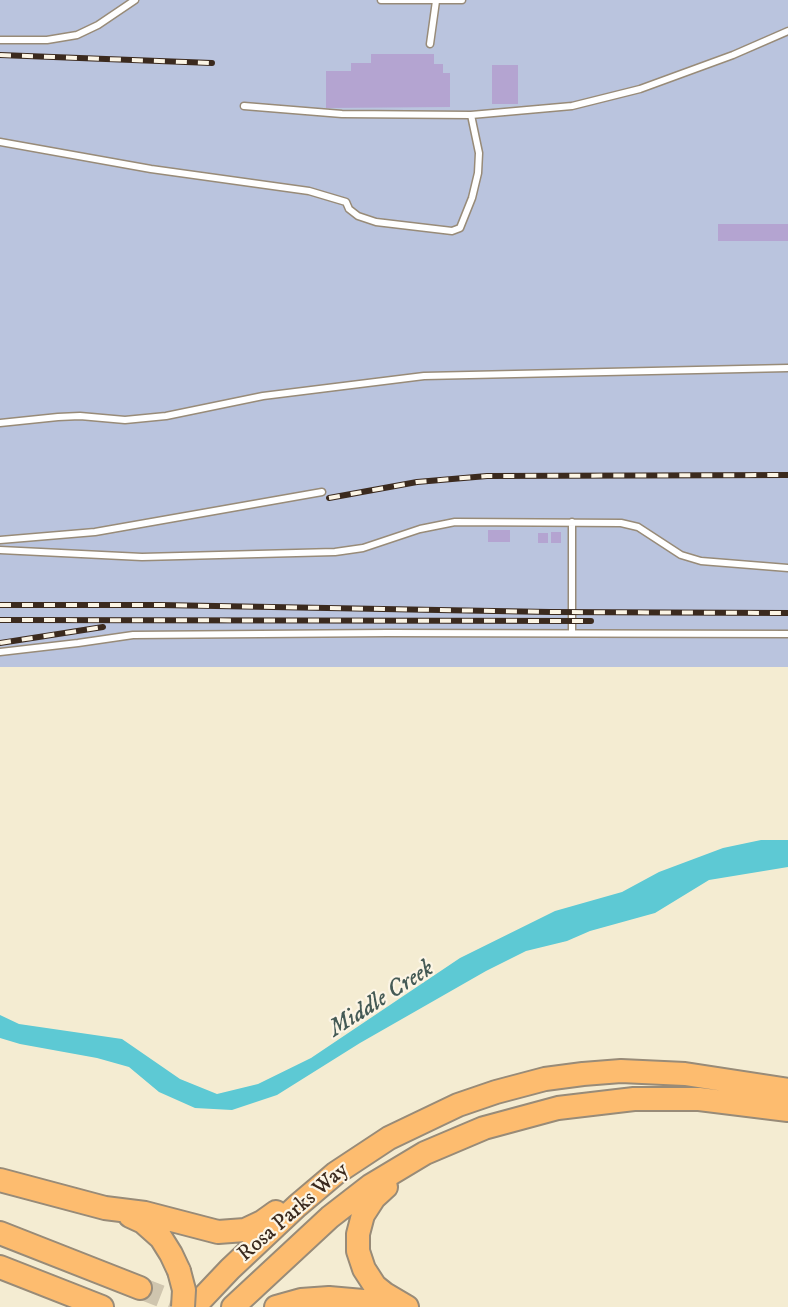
<!DOCTYPE html>
<style>
body{margin:0}
canvas{display:block;background:#f4ecd2}
</style>
<canvas width="788" height="1307"></canvas>
<script>
const ctx = document.querySelector('canvas').getContext('2d');
ctx.lineJoin = 'round';
function fill(path, color) {
  ctx.fillStyle = color;
  ctx.fill(path, 'evenodd');
}
function shape(rows) {
  const path = new Path2D();
  for (const r of rows) {
    path.moveTo(r[0], r[1]);
    for (let i = 2; i < r.length; i += 2) path.lineTo(r[i], r[i + 1]);
  }
  return path;
}
function strokePath(path, color, width, dash) {
  ctx.strokeStyle = color;
  ctx.lineWidth = width;
  ctx.lineCap = dash ? 'butt' : 'round';
  ctx.setLineDash(dash || []);
  ctx.stroke(path);
}
function write(font, color, halo, rows, align = 'center') {
  ctx.font = font + ' "IM FELL DW Pica",serif';
  ctx.lineWidth = 4.5;
  ctx.setLineDash([]);
  ctx.textBaseline = 'middle';
  ctx.strokeStyle = halo;
  ctx.fillStyle = color;
  for (const [text, x, y, turn = 0] of rows) {
    ctx.save();
    ctx.translate(x, y);
    ctx.rotate((+turn || 0) * Math.PI / 180);
    ctx.textAlign = isNaN(turn) ? turn : align;
    if (halo) ctx.strokeText(text, 0, 0);
    ctx.fillText(text, 0, 0);
    ctx.restore();
  }
}
fill(shape([
 [0,0,788,0,788,667,0,667]
]), '#bac4de');
fill(shape([
 [761,840,788,840,788,867,709,880,655,913,590,931,567,941,526,951,486,971,360,1043,277,1095,232,1110,195,1108,159,1092,129,1067,97,1058,20,1044,0,1038,0,1015,19,1024,122,1039,180,1079,217,1094,258,1084,311,1058,460,958,555,911,622,892,659,872,723,848]
]), '#5dc9d4');
fill(shape([
 [371,54,434,54,434,64,443,64,443,73,450,73,450,107,326,108,326,71,351,71,351,63,371,63],
 [492,65,518,65,518,104,492,104],
 [718,224,788,224,788,241,718,241],
 [488,530,510,530,510,542,488,542],
 [551,532,561,532,561,543,551,543],
 [538,533,548,533,548,543,538,543]
]), '#b4a4d1');
strokePath(shape([
 [140,1288,189,1307]
]), '#cfc5ae', 22, [22, 11]);
const lane = shape([
 [381,0,462,0],
 [0,40,47,40,77,35,98,25,135,0],
 [430,44,436,1],
 [244,106,342,114,471,115,572,106,640,89,733,55,788,31],
 [0,142,151,169,309,191,346,202,349,209,358,216,376,222,452,231,460,228,472,198,478,173,479,153,471,115],
 [0,423,58,417,80,416,125,420,166,416,263,396,424,376,788,368],
 [572,522,572,633],
 [0,540,95,532,322,492],
 [0,550,142,557,335,552,363,548,420,529,455,522,621,523,638,527,681,555,701,561,788,568],
 [0,652,78,643,133,635,388,633,788,634]
]);
const highway = shape([
 [0,1180,105,1208,145,1213,218,1232,245,1230,262,1222,276,1212],
 [386,1187,374,1198,363,1215,358,1234,358,1251,364,1269,375,1286,385,1294,407,1307],
 [130,1216,143,1222,161,1238,171,1254,179,1271],
 [0,1233,140,1288],
 [0,1267,102,1307],
 [194,1307,230,1269,297,1206,336,1173,389,1138,458,1105,496,1092,545,1079,583,1074,621,1071,685,1074,788,1090],
 [233,1307,330,1217,370,1186,425,1153,484,1128,558,1108,634,1099,699,1099,788,1110],
 [276,1307,301,1300,329,1298,363,1301,383,1307]
]);
strokePath(lane, '#988b78', 9);
strokePath(highway, '#988b78', 26);
strokePath(lane, '#fff', 6);
strokePath(highway, '#fdbc6f', 22);
const rail = shape([
 [0,55,212,63],
 [329,498,417,482,487,476,788,475],
 [0,605,160,605,550,612,788,613],
 [0,620,591,621],
 [0,643,103,627]
]);
strokePath(rail, '#3b2a1e', 6);
strokePath(rail, '#fcf5e5', 4, [11]);
const highwayBridge = shape([
 [179,1271,184,1290,183,1307]
]);
strokePath(highwayBridge, '#988b78', 26, []);
strokePath(highwayBridge, '#fdbc6f', 22);
write('22px', '#3b2a1e', '#fcf5e5', [
 ["Rosa Parks Way",294,1213,-41]
]);
write('italic 24px', '#455a55', '#fcf5e5', [
 ["Middle Creek",382,1000,-33]
]);
</script>
